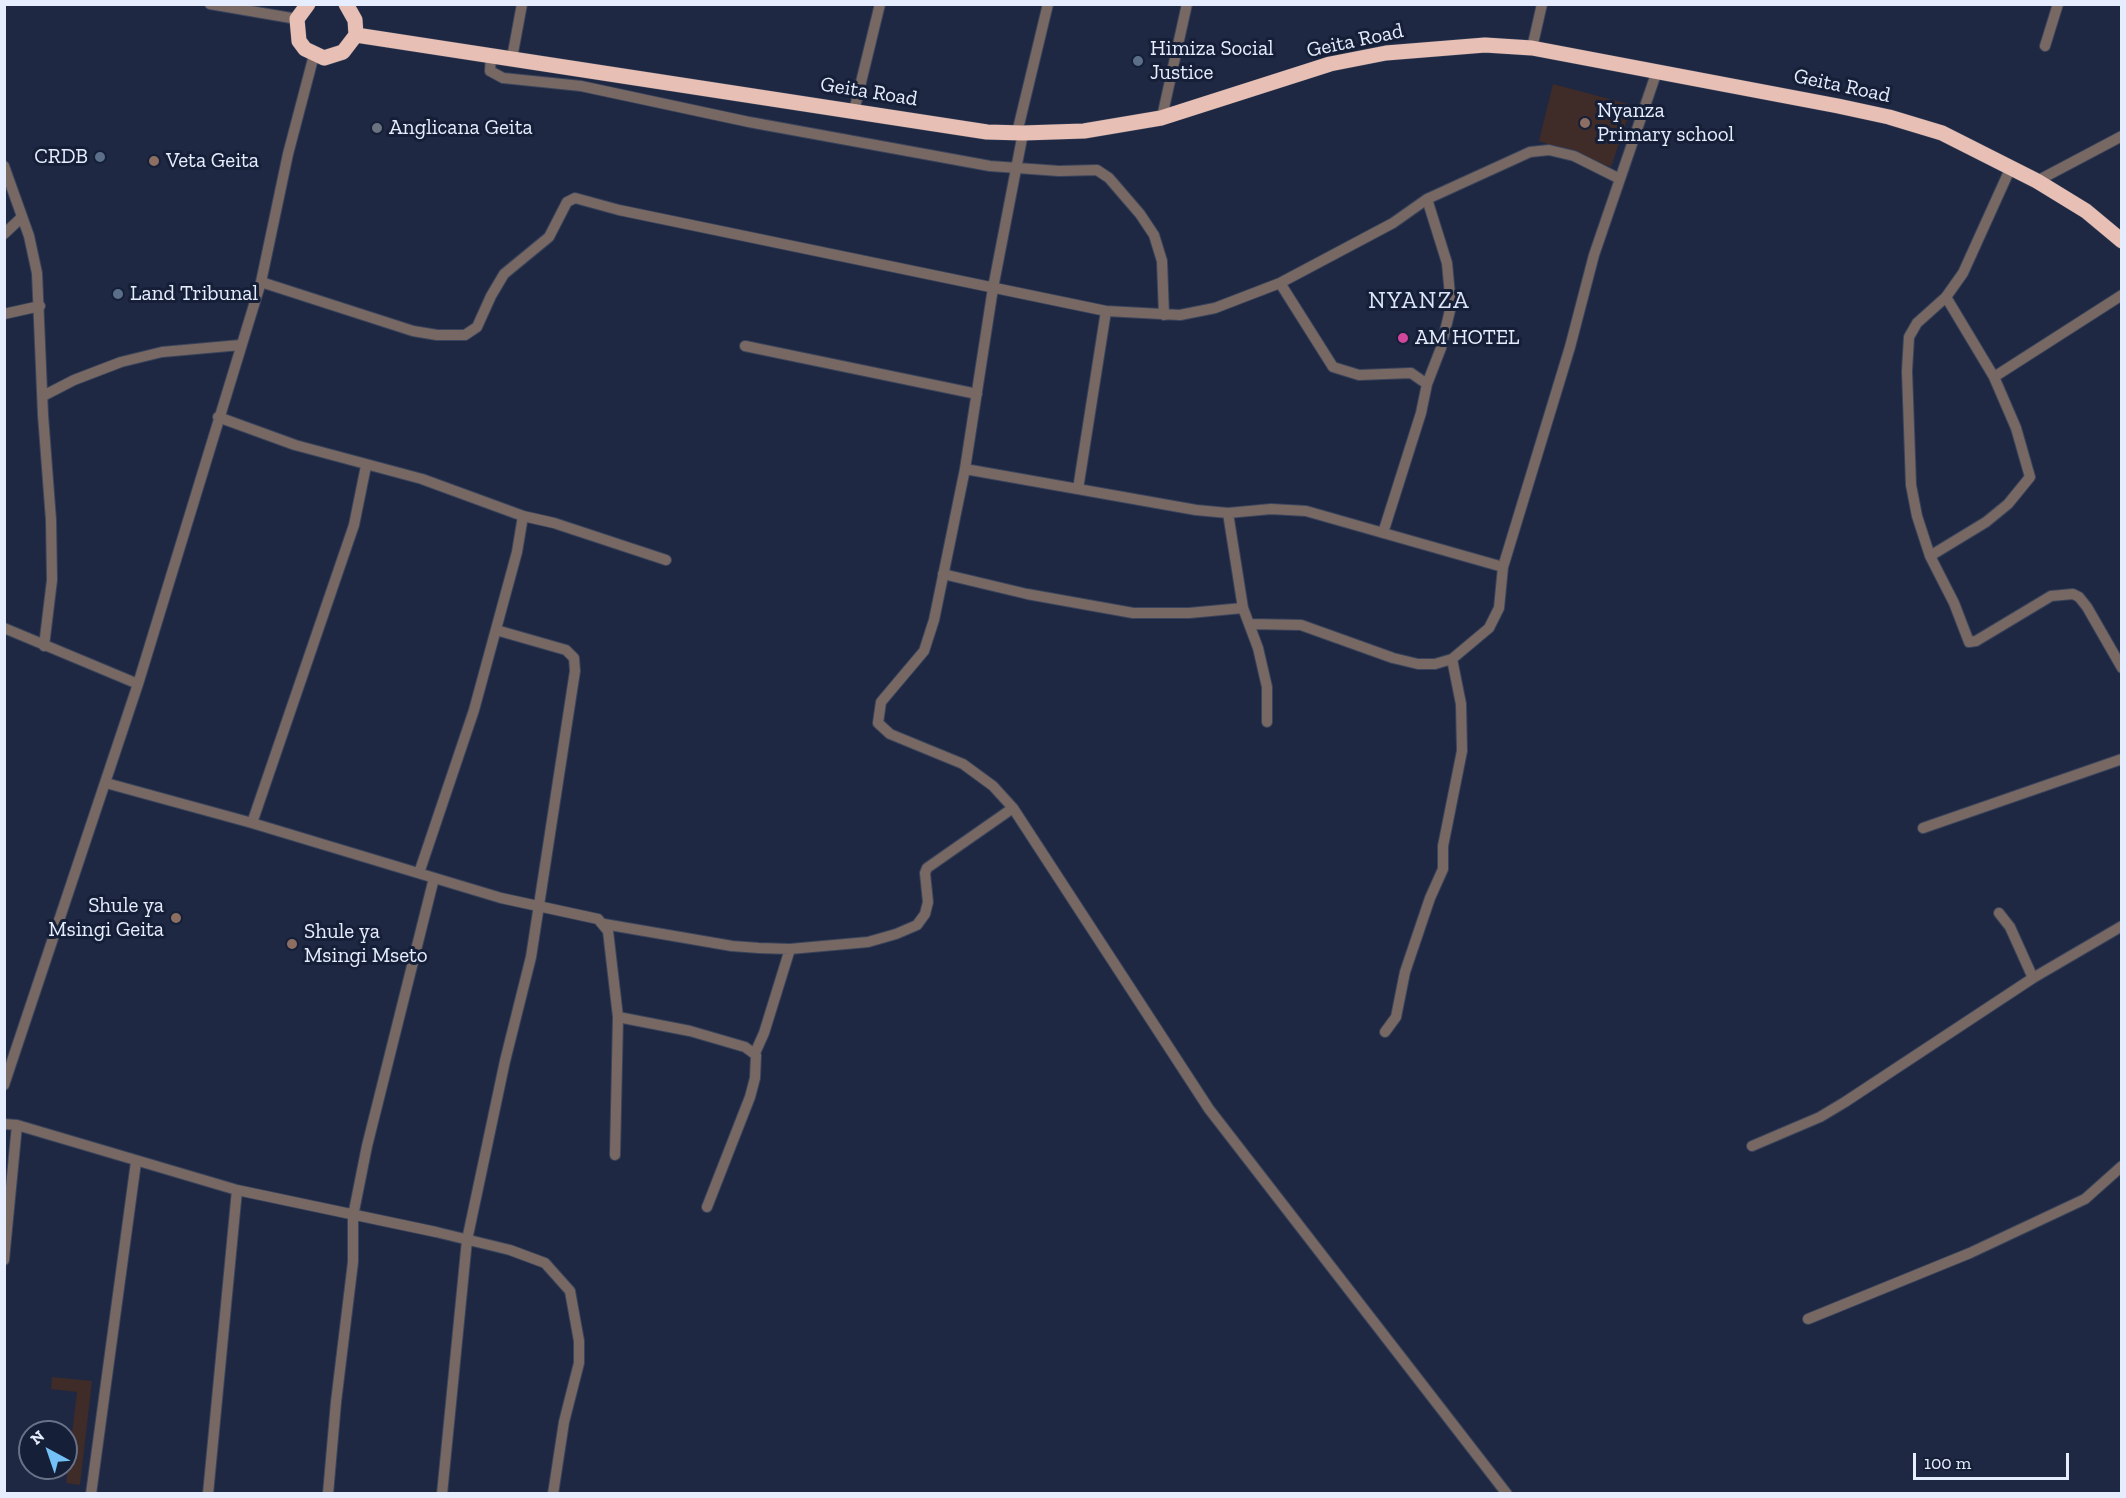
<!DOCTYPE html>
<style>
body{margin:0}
#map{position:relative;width:2126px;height:1498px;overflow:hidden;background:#1e2842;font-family:"Zilla Slab",serif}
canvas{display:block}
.frame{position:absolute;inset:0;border:6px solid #e5edfe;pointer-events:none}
.north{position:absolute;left:18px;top:1420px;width:60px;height:60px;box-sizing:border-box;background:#151f37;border:2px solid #687187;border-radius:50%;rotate:320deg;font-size:16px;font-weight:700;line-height:24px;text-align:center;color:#e5edfe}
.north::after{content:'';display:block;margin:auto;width:21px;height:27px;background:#73c1f6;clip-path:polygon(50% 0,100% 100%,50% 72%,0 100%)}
.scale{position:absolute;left:1913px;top:1453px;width:156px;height:27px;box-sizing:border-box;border:3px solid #e5edfe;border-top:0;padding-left:8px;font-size:18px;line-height:21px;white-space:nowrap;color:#e5edfe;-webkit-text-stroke:4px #151f37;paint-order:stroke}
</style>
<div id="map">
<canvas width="2126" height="1498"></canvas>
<div class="frame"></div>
<div class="north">N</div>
<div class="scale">100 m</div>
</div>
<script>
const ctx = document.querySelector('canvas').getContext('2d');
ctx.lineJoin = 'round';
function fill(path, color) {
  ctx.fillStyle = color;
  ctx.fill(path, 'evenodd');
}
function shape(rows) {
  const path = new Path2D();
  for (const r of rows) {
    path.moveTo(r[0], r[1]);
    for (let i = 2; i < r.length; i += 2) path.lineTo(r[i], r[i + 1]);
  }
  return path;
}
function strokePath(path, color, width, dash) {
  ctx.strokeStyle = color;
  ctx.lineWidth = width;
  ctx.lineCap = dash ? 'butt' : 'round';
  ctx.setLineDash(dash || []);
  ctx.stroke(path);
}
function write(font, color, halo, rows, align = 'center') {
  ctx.font = font + ' "Zilla Slab",serif';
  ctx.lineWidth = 6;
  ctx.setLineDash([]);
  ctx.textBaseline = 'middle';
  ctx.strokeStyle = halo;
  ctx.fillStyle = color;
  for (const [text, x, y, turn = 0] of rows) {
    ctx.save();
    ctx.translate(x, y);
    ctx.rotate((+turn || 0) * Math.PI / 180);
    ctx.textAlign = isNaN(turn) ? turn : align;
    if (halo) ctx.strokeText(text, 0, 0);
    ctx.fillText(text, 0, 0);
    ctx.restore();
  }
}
fill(shape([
 [1553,84,1632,105,1611,167,1539,141],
 [52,1377,92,1381,80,1485,66,1483,77,1392,51,1389]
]), '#3f2b28');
const minor = shape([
 [210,4,297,19],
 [2045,46,2058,4],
 [1532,48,1542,4],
 [491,56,490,71,503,78,581,86,749,122,990,166,1059,171,1097,170,1109,178,1140,214,1154,235,1162,261,1164,315],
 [512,58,522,4],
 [854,111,880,4],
 [1162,117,1187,4],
 [1017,133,1048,4],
 [1023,133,993,288,965,469,934,620,924,651,881,702,878,723,890,734,963,764,993,786,1013,808,1209,1109,1507,1494],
 [4,166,29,236,37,273,43,415,51,520,52,580,44,646],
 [2011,167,1963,273,1946,297,1917,323,1909,337,1907,371,1911,485,1917,516,1930,556,1954,603,1969,642,1976,641,2051,596,2073,594,2079,597,2087,607,2122,668],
 [2037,181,2122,136],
 [4,234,21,218],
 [261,282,413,331,437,335,465,335,477,327,491,296,504,274,549,237,567,202,575,198,619,210,1106,311,1180,315,1215,308,1280,283,1393,223,1427,199,1530,152,1549,150,1574,156,1620,179],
 [1280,283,1333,367,1359,375,1411,373,1427,384],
 [4,314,40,306],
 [745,346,977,394],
 [1994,377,2122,295],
 [43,396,74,380,121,362,162,352,240,345],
 [218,417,295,445,422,479,523,516,554,523,666,560],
 [965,469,1196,510,1228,513,1271,509,1306,511,1503,567],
 [1078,489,1106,311],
 [1228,513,1243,608,1258,648,1267,687,1267,722],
 [1383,533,1421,413,1427,384,1441,348,1451,306,1447,263,1427,199],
 [1930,556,1986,522,2008,504,2030,477,2016,428,1994,377,1946,297],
 [943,574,1027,594,1133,613,1189,613,1243,608],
 [1251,624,1301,625,1393,658,1418,664,1435,664,1452,659,1489,628,1499,608,1503,567,1570,347,1594,255,1657,71],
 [4,628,138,684],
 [106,783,252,823,501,898,598,919,608,931,618,1017,615,1155],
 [252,823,354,525,366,466],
 [1923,828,2122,759],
 [419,873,474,710,517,552,523,516],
 [1999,913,2010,927,2033,978],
 [604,924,732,946,759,948,790,949,868,942,896,934,917,925,925,914,928,902,925,873,927,868,1013,808],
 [618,1017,690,1031,745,1047,756,1055,755,1078,750,1097,707,1207],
 [1385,1032,1396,1017,1405,972,1430,898,1443,869,1443,846,1462,751,1461,704,1452,659],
 [755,1053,764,1033,790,949],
 [4,1085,138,684,261,282,288,154,314,55],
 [4,1124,17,1125,237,1190,436,1232,510,1250,545,1263,570,1291,579,1341,579,1363,564,1422,553,1494],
 [1752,1146,1820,1117,1845,1102,2033,978,2122,926],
 [4,1260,17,1125],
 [1808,1319,1970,1253,2085,1199,2122,1166],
 [91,1494,136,1162],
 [208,1494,237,1190],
 [328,1494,336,1402,353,1262,353,1216,367,1146,434,878],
 [442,1494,467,1240,505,1061,531,957,575,671,574,658,566,650,496,630]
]);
const highway = shape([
 [308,4,297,19,299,41,305,49,324,58,343,52,356,35,355,20,346,4],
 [356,35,987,132,1023,133,1084,131,1161,118,1330,64,1386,53,1485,45,1532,48,1838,106,1889,117,1942,133,2037,181,2086,211,2122,241]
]);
strokePath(minor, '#3a445c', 12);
strokePath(highway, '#3a445c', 16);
strokePath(minor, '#786863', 10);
strokePath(highway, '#e7bfb4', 15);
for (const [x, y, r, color] of [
 [1138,61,6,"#5c6f8a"],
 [1585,123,6,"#8d6e63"],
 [377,128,6,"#6b7280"],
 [100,157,6,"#5c6f8a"],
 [154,161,6,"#8d6e63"],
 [118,294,6,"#5c6f8a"],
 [1403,338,6,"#d1479c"],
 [176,918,6,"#8d6e63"],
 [292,944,6,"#8d6e63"]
]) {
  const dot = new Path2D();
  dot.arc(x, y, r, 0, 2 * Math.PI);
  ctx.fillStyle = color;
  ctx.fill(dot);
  strokePath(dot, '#151f37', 2);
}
write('21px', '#e5edfe', '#151f37', [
 ["Geita Road",1355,41,-12],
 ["Geita Road",1842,86,12],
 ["Geita Road",869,92,9]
]);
write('21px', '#e5edfe', '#151f37', [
 ["Himiza Social",1150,49],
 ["Justice",1150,73],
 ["Nyanza",1597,111],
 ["Primary school",1597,135],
 ["Anglicana Geita",389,128],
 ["CRDB",88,157,"right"],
 ["Veta Geita",166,161],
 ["Land Tribunal",130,294],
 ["AM HOTEL",1415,338],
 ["Shule ya",164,906,"right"],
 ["Msingi Geita",164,930,"right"],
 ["Shule ya",304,932],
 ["Msingi Mseto",304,956]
], 'left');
ctx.letterSpacing = '1.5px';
write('24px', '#dbe4f9', '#151f37', [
 ["NYANZA",1419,301]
]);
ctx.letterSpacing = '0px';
</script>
